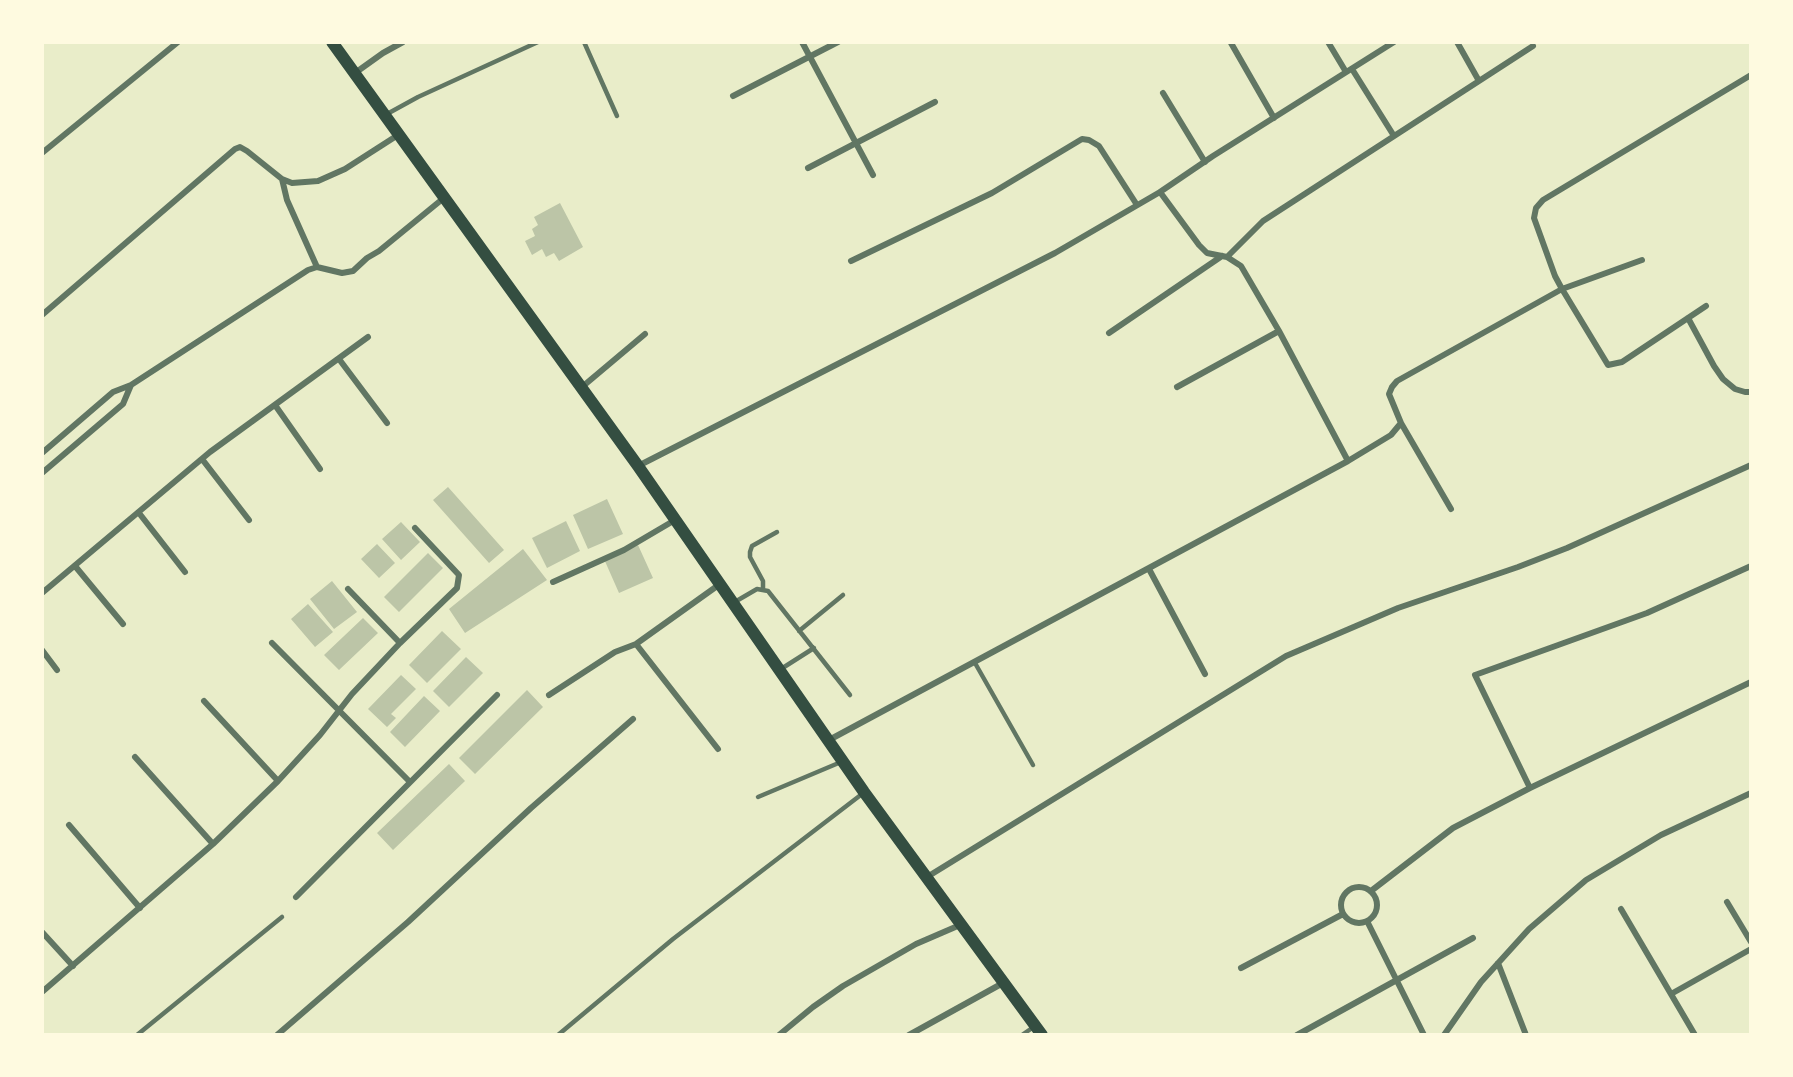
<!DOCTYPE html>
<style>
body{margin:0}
#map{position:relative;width:1793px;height:1077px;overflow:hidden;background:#e9edc9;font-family:Arial,sans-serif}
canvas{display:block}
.frame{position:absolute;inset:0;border:44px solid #fefae0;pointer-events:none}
</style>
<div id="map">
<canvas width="1793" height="1077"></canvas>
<div class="frame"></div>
</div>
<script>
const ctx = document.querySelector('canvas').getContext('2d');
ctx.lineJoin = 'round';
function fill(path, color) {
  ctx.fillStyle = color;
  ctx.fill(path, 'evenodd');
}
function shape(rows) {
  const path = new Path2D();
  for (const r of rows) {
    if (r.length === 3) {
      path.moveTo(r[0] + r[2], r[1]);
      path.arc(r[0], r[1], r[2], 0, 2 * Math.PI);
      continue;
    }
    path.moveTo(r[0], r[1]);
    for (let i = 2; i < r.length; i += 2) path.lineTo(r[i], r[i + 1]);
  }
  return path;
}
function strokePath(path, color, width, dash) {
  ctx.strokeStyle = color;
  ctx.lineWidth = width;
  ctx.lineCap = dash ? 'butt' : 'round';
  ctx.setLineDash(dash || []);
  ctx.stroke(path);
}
fill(shape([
 [560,203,583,247,559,261,554,253,546,257,542,249,532,255,525,241,535,236,532,229,538,225,534,217],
 [448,487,504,550,489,563,433,500],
 [607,499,623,534,588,549,573,515],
 [566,521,580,551,547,568,532,538],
 [401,522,420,542,401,560,382,539],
 [377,544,395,563,379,578,361,559],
 [638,545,653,578,619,593,604,559],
 [523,549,547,580,465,633,449,609],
 [428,553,443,568,399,612,384,597],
 [332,581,357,612,334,629,310,599],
 [308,604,333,632,315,647,291,619],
 [363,618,378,633,339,670,324,655],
 [442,631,461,649,427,683,409,665],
 [466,657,483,673,449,707,433,691],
 [401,675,416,689,391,714,396,718,387,727,368,709],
 [527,690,543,707,475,774,459,758],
 [424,696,440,711,405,747,390,732],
 [449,764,465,781,393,850,377,833]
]), '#bcc5a7');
strokePath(shape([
 [584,42,617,116],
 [387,114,418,97,538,42],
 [763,589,763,581,750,557,750,552,752,546,777,532],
 [733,603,757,589,768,591,850,695],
 [799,631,843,595],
 [975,663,1033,765],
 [781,669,814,648],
 [758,797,841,762],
 [137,1035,282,917],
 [558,1035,673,939,862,794],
 [1022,1035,1035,1026]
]), '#617663', 4.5);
strokePath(shape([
 [802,42,873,175],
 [1328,42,1346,72],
 [1457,42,1479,81],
 [1231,43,1274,118],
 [1352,69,1394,136],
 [355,73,383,53,403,42],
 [1163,93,1205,162],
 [733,96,838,42],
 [42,153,178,42],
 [808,168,935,102],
 [282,179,287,200,317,267],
 [1160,192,1199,245,1207,253,1227,257,1241,266,1279,331,1348,461],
 [1227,257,1263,221,1533,46],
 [1642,260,1562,289,1608,365,1622,362,1706,306],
 [851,261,992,193,1082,139,1089,140,1099,146,1137,205],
 [42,315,235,149,240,147,247,151,282,179,292,183,318,181,345,169,398,135],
 [1688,318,1714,366,1723,379,1735,389,1745,392,1751,392],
 [1109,333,1222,256],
 [339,359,387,423],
 [582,387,645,334],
 [1177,387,1279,331],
 [275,405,320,469],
 [1401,423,1451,509],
 [42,453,113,392,131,385,308,270,317,267,342,273,353,271,367,258,379,251,445,197],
 [202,459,249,520],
 [638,466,1055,253,1160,192,1213,156,1394,42],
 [42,473,123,404,131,385],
 [139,513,185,572],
 [75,566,123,624],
 [1149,569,1205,674],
 [553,582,624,550,675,520],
 [348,589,400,643],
 [42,593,210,452,368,337],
 [272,643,410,782],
 [42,650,57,670],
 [549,695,615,652,636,644],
 [204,701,278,781],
 [829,740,1348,461,1391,435,1401,423,1389,394,1392,387,1397,381,1562,289,1555,276,1534,218,1536,208,1543,200,1751,75],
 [718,749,636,644,720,584],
 [135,757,213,844],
 [1530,788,1475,675,1647,613,1751,566],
 [69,825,140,908],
 [927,877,1286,656,1398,608,1518,567,1567,548,1751,465],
 [1359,905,18],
 [1371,891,1453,828,1530,788,1751,682],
 [296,897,497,695],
 [1727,902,1751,942],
 [1621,909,1695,1035],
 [1367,921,1424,1035],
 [42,932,73,966],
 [1498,963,1526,1035],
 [1241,968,1343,914],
 [42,992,213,844,278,781,320,735,352,694,400,643,457,588,459,575,415,528],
 [1671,994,1751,949],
 [277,1035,408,922,531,808,633,719],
 [779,1035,813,1007,843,986,916,944,960,925],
 [909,1035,1003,983],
 [1297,1035,1473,938],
 [1444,1035,1481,982,1529,929,1586,880,1661,835,1751,793]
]), '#617663', 6);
strokePath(shape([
 [332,42,638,466,864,792,1042,1035]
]), '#344e41', 12);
</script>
